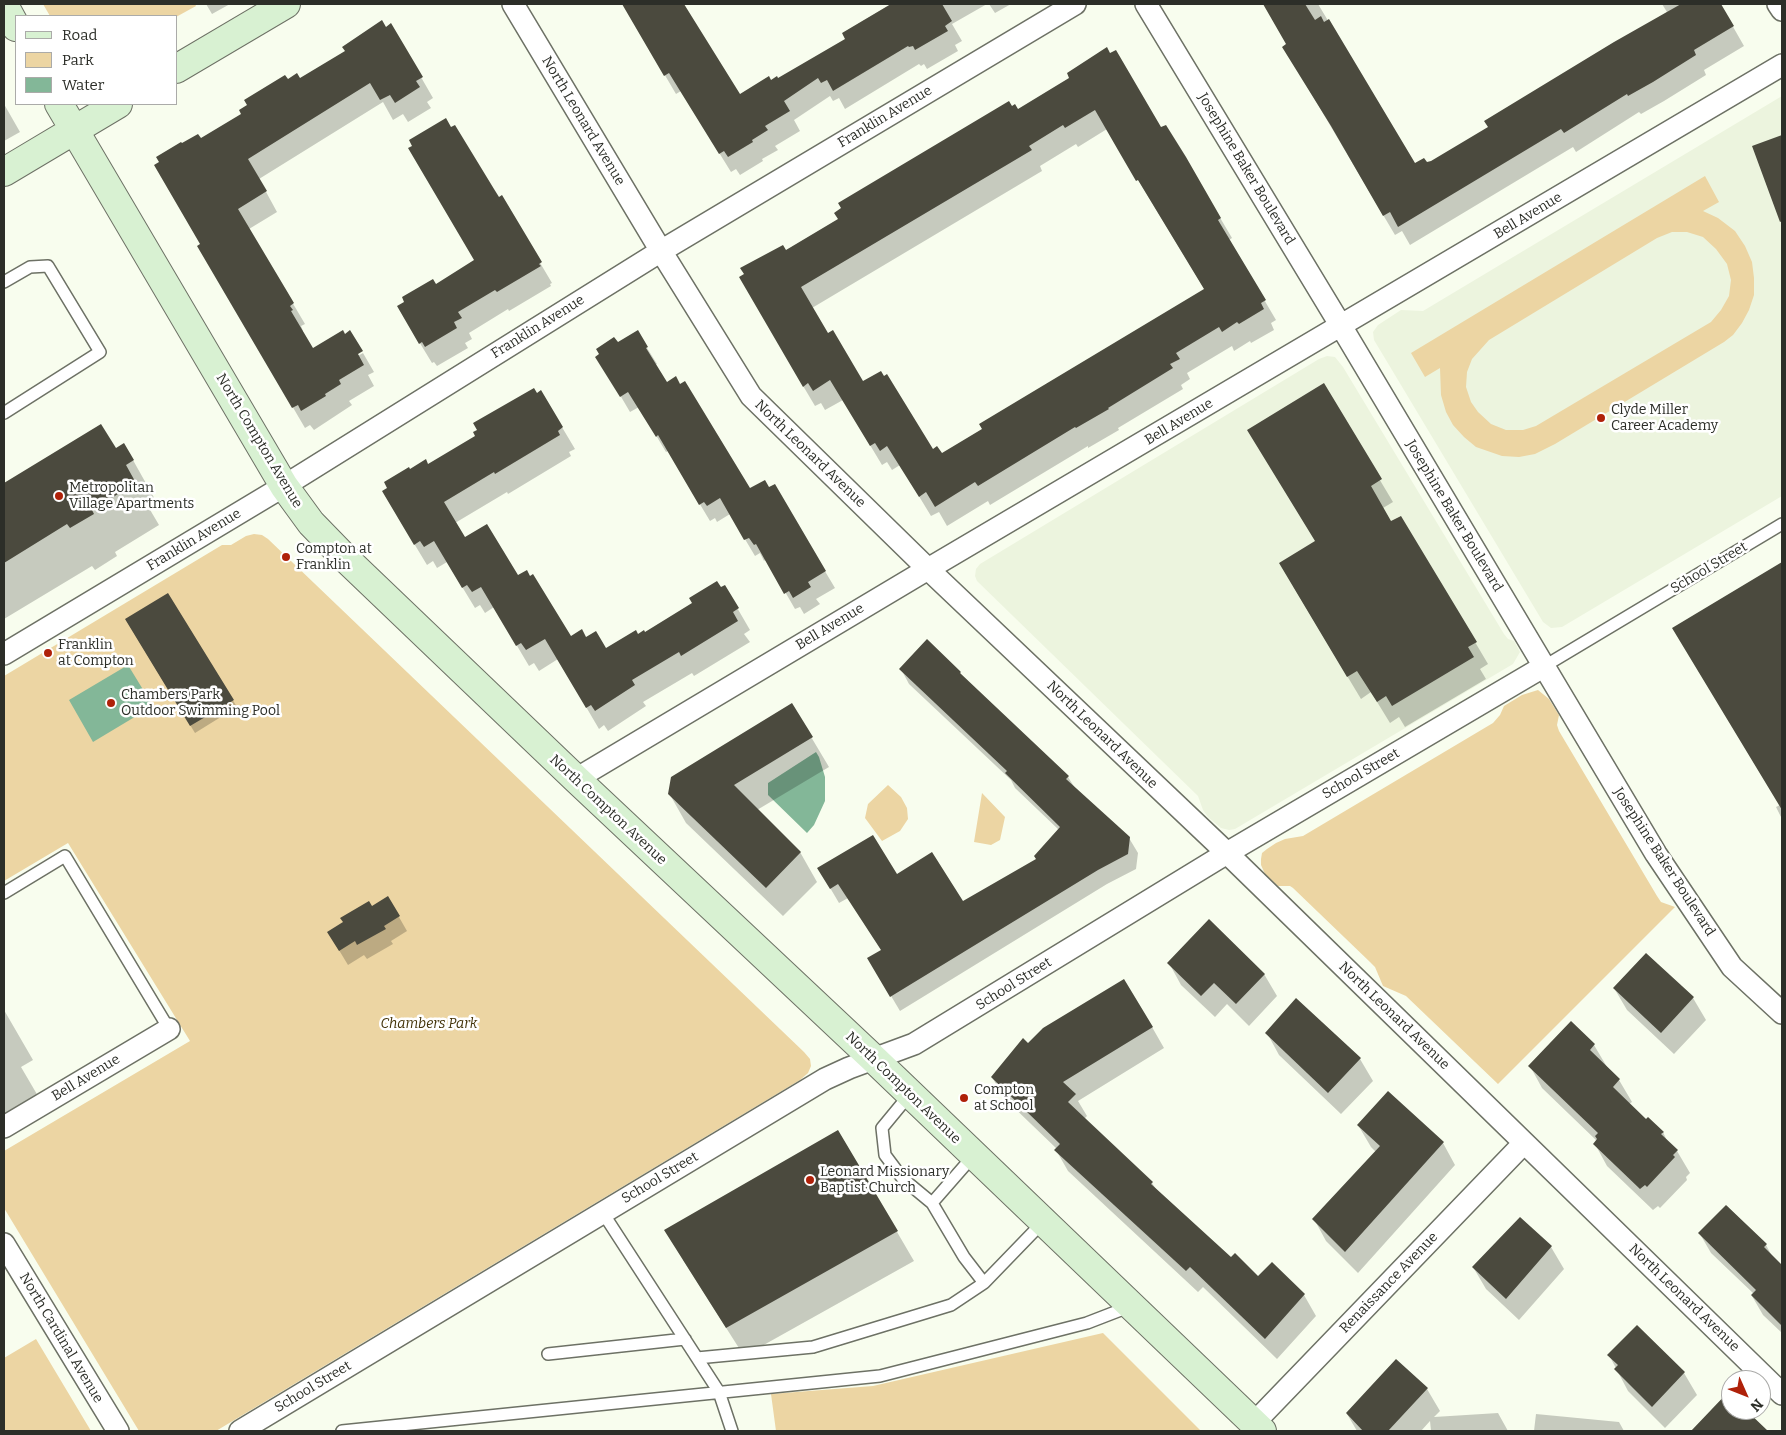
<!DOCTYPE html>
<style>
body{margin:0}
#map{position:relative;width:1786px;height:1435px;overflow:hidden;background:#f8fdee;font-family:Bitter,serif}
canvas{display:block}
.frame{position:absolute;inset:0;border:5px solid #2c2e28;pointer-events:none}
.legend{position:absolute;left:15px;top:15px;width:162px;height:90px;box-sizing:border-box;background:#fff;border:1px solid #ababa9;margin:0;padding:6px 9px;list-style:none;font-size:15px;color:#2c2e28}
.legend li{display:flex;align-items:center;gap:10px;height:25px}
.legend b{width:25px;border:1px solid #ababa9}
.north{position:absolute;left:1721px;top:1370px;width:50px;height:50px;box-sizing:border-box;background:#fff;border:1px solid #ababa9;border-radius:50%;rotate:134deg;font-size:14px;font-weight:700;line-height:20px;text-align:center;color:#2c2e28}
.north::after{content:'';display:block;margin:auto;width:18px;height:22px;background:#af2109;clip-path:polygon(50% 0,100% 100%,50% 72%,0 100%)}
</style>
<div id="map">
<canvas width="1786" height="1435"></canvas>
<div class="frame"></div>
<ul class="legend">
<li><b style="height:6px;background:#d8f1d2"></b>Road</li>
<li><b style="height:14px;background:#ecd5a3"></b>Park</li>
<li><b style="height:14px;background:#83b798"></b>Water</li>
</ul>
<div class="north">N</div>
</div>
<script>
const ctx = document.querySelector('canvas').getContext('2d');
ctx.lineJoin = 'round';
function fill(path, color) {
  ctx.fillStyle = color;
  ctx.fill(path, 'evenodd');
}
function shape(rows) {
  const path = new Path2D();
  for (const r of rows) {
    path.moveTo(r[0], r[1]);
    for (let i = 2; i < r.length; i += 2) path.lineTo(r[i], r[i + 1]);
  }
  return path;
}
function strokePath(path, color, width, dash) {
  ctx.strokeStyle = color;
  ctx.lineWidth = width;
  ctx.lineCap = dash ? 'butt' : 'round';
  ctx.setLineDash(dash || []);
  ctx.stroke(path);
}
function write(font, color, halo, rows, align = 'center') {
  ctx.font = font + ' Bitter,serif';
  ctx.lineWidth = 5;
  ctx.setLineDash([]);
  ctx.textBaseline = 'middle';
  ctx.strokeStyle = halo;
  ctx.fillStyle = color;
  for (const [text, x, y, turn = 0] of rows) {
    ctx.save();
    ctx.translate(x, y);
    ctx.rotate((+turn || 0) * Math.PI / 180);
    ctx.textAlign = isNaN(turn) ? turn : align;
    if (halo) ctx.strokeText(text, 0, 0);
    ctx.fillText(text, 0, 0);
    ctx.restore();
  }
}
fill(shape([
 [1782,96,1782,496,1562,627,1551,628,1543,622,1374,340,1373,332,1378,325,1401,310,1423,311],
 [1327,356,1335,357,1343,367,1504,634,1508,639,1514,641,1520,652,1513,664,1235,829,1229,830,1221,828,1208,817,1203,810,1198,796,977,581,975,576,976,569,980,564,1319,359]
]), '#ecf4de');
fill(shape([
 [43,4,195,4,196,6,176,17,50,16],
 [1705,176,1719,202,1703,211,1718,218,1735,231,1745,246,1752,262,1754,278,1754,295,1749,310,1742,323,1733,335,1724,342,1555,444,1535,454,1519,457,1502,456,1476,447,1464,437,1453,425,1446,412,1441,395,1440,368,1425,377,1411,353],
 [1672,232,1687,232,1703,237,1716,249,1727,264,1731,280,1729,296,1721,310,1711,322,1536,426,1523,430,1506,430,1491,424,1478,412,1471,402,1466,387,1467,372,1472,359,1489,340,1657,238],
 [254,534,262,535,268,539,804,1052,810,1059,811,1066,808,1073,800,1080,216,1431,139,1431,4,1208,4,1151,190,1041,68,843,4,881,4,676,222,545,231,545,246,536],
 [1538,690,1549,699,1559,715,1557,725,1559,731,1657,896,1661,902,1675,907,1498,1084,1406,996,1383,986,1375,967,1370,962,1293,888,1290,886,1278,886,1265,874,1261,865,1261,859,1262,853,1267,849,1276,843,1285,839,1303,836,1493,723,1500,715,1504,706,1522,695],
 [888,785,901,797,907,808,908,819,900,831,882,841,865,818,868,804],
 [982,793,1005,817,1000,840,991,845,974,842],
 [1103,1333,1201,1431,776,1431,771,1394,873,1386],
 [36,1339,91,1431,4,1431,4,1358]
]), '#ecd5a3');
fill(shape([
 [128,665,153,706,93,742,69,700],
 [816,752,819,757,825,777,825,801,814,825,807,833,768,795,768,783]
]), '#83b798');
fill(shape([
 [206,4,230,4,212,14],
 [623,4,683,4,739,96,778,80,847,39,843,33,891,4,987,4,952,24,962,41,955,45,958,51,927,69,924,64,921,66,919,64,845,109,839,98,833,101,830,96,794,120,800,131,775,146,778,150,762,159,763,161,740,175,736,169,731,172,681,91,676,94],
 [989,4,1011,4,995,13],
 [1264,4,1318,4,1415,165,1431,162,1489,127,1667,12,1662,4,1720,4,1744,46,1704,70,1706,75,1664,101,1641,114,1639,112,1576,152,1573,147,1410,245,1402,231,1395,235,1295,66,1288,45],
 [391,25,433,98,427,102,431,108,408,122,403,114,393,120,383,102,259,179,277,212,249,229,305,324,301,326,303,331,302,332,313,350,355,355,356,357,363,353,374,372,368,375,374,386,349,401,352,405,314,430,310,425,305,428,199,247,202,245,200,140,243,114,287,81,299,80],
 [1071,79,1161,129,1166,126,1232,238,1229,240,1276,320,1271,323,1274,330,1251,343,1250,341,1234,351,1232,346,1187,373,1190,379,1181,385,1183,389,1118,428,1119,430,1088,448,1088,446,990,505,988,501,947,526,939,512,931,516,900,465,892,470,887,462,882,465,843,400,825,410,821,403,815,406,796,374,785,251,839,219,1011,107,1017,111],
 [1107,129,1205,290,941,455,932,451,863,383,827,335,812,308,1042,171,1040,166,1076,144,1078,147],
 [4,104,20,132,4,141],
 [1782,136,1782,223,1753,147],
 [501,197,552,283,550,284,551,286,509,311,508,309,469,333,472,339,465,343,468,348,437,366,434,362,432,363,398,307,476,261,499,199],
 [637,332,657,364,655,365,666,383,750,490,769,489,774,486,835,588,816,599,820,604,804,614,800,607,795,609,766,559,764,561,760,553,755,556,730,514,717,522,715,518,710,521,668,451,666,452,639,407,630,412,607,373,617,344],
 [1323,385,1393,502,1383,508,1391,522,1475,642,1488,664,1480,669,1486,679,1405,727,1399,717,1390,723,1371,692,1361,699,1293,586,1317,542],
 [541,392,575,449,569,452,571,456,508,494,507,492,455,523,465,539,518,577,570,638,586,639,606,650,644,633,725,587,750,630,744,634,750,642,694,676,692,673,643,702,646,706,608,731,604,725,599,729,558,659,539,671,534,663,529,666,494,607,485,613,480,605,475,608,447,562,437,568,433,561,427,565,383,492,409,470,428,465,477,436],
 [101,426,115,449,124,444,157,503,149,508,159,525,115,552,117,556,95,570,92,566,4,619,4,484],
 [1782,564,1782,819,1776,807,1780,805,1674,628],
 [168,595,237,707,195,733,126,620],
 [901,669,960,673,963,678,1068,777,1075,788,1129,838,1138,853,1136,869,1107,884,900,1011,869,959,882,951,848,898,839,903,819,869,896,876,963,903,1038,859,1059,830,1015,788,1011,780,909,684],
 [792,705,829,767,757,810,800,852,817,882,783,916,686,823,669,793],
 [388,898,407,931,391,941,393,944,367,959,364,955,348,965,328,932],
 [1646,954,1693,998,1706,1020,1674,1054,1627,1010,1614,988],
 [1169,963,1264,974,1277,996,1249,1026,1227,1004,1215,1017,1181,985],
 [1297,1000,1360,1059,1373,1081,1341,1114,1279,1055,1267,1033],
 [4,1010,33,1060,21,1067,38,1096,4,1117],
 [1571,1023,1594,1045,1607,1067,1619,1080,1632,1102,1629,1104,1646,1121,1663,1132,1668,1143,1677,1151,1690,1173,1686,1177,1687,1180,1660,1208,1658,1206,1653,1210,1607,1166,1595,1144,1597,1141,1542,1088,1530,1066],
 [1152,1027,1164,1048,1078,1101,1087,1116,1084,1119,1152,1183,1156,1189,1231,1259,1258,1277,1272,1264,1304,1295,1316,1316,1277,1359,1203,1287,1198,1292,1068,1171,1056,1150,1057,1149,1004,1098,992,1077,1028,1045],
 [1358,1125,1443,1143,1455,1165,1358,1273,1326,1241,1314,1219,1376,1152,1371,1147],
 [838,1131,914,1261,744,1356,683,1260],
 [1727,1206,1766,1245,1773,1258,1782,1266,1782,1333,1763,1315,1752,1296,1754,1294,1711,1253,1700,1234],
 [1551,1247,1564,1269,1519,1320,1486,1289,1473,1267],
 [1609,1355,1684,1373,1697,1395,1665,1428,1628,1391],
 [1427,1389,1440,1411,1434,1417,1498,1413,1508,1431,1431,1431,1430,1421,1421,1431,1357,1431,1347,1414],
 [1728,1394,1731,1397,1731,1410,1744,1410,1766,1431,1692,1431],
 [1536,1414,1619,1422,1624,1431,1534,1431]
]), '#0003');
fill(shape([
 [622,4,684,4,740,94,769,76,771,80,777,76,778,78,845,39,842,33,891,4,942,4,952,21,945,26,948,31,915,50,913,46,909,47,908,46,833,91,827,80,821,83,818,78,784,101,790,111,765,126,768,130,752,140,753,142,728,157,724,151,719,154,669,73,664,76],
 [1263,4,1305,4,1315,20,1321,16,1324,22,1329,19,1415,163,1424,158,1427,162,1431,161,1488,127,1484,121,1614,42,1681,4,1721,4,1734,26,1694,50,1696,55,1653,82,1628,96,1627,94,1564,133,1561,129,1398,227,1390,212,1383,216,1331,126,1282,47,1286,44],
 [382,20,386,27,391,23,423,77,416,81,420,87,395,103,390,95,380,100,370,83,248,159,267,191,238,209,294,303,290,306,293,310,291,311,313,348,343,330,345,334,350,330,363,351,358,354,364,365,339,380,341,384,325,394,326,396,301,411,298,405,292,408,197,246,200,244,154,165,159,162,156,157,181,142,182,143,198,134,201,138,241,114,239,110,247,105,244,100,285,75,288,79,297,73,300,78,345,51,342,47],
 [1107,47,1110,53,1116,50,1161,127,1166,125,1186,157,1221,218,1218,220,1266,300,1261,303,1264,309,1239,324,1237,322,1222,332,1219,327,1176,353,1180,359,1170,364,1173,368,1108,408,1109,409,1076,428,1075,427,978,486,975,482,935,507,926,492,919,497,887,446,880,451,875,443,870,446,830,380,813,391,808,383,803,387,739,277,744,274,740,268,783,245,786,250,838,219,834,213,841,208,838,203,1009,101,1012,106,1015,104,1018,109,1069,78,1067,73],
 [1095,110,1118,150,1136,181,1138,180,1204,289,979,424,982,429,942,453,937,446,933,449,887,374,884,376,881,371,863,381,833,330,828,333,801,287,1032,150,1029,146,1063,125,1065,128],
 [446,118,451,127,455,125,494,189,499,197,502,195,542,262,539,264,541,266,497,292,495,290,458,312,462,318,454,322,457,328,425,347,422,342,419,344,397,306,404,302,402,297,433,279,436,284,474,260,408,148,412,146,409,140],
 [1782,135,1782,221,1780,222,1752,146],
 [638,330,648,347,646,348,667,382,676,376,680,384,685,381,750,488,765,480,769,487,775,484,826,571,808,582,811,587,793,598,789,591,784,594,756,544,754,545,749,538,744,540,720,498,707,506,704,502,699,505,658,435,656,437,628,392,620,397,595,357,599,354,596,349,614,337,618,342],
 [1324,383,1382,479,1371,486,1391,521,1401,516,1477,642,1468,647,1474,657,1392,706,1386,696,1377,702,1357,671,1347,677,1279,563,1315,541,1247,430],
 [534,388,537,393,541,390,563,427,558,431,560,435,495,474,494,472,444,502,465,537,487,524,518,575,527,570,530,576,533,574,571,636,582,629,586,637,596,631,606,648,636,630,638,634,644,630,645,632,692,603,689,598,717,581,721,587,725,585,739,608,733,612,738,621,681,656,679,652,632,680,635,685,595,711,591,705,586,708,545,639,526,650,521,643,516,646,481,587,472,592,467,585,462,588,434,541,424,547,420,541,414,545,382,491,387,488,384,482,409,467,410,469,426,459,428,464,475,436,473,432,477,430,473,423],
 [101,424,116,448,124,443,134,460,126,465,136,483,92,510,94,514,70,528,67,524,4,563,4,483],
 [1782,562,1782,810,1672,628],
 [168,593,234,700,190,726,125,619],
 [927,639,961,672,960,673,1069,776,1066,779,1130,837,1128,854,1098,870,890,997,867,958,881,950,838,884,830,889,817,868,873,835,897,874,932,852,963,901,1036,859,1034,856,1060,827,1005,773,1007,771,899,669],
 [792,703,813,737,734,785,801,852,766,888,668,794,671,777],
 [388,896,400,916,384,926,386,929,357,945,355,941,339,951,327,932,343,922,340,918,369,901,372,906],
 [1209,919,1265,974,1236,1004,1214,983,1201,996,1167,963],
 [1646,953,1694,997,1661,1033,1613,988],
 [1124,979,1153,1027,1063,1082,1076,1094,1068,1102,1153,1182,1151,1184,1231,1257,1235,1253,1258,1276,1272,1262,1305,1294,1265,1339,1190,1267,1186,1271,1054,1150,1060,1144,991,1077,1023,1038,1028,1043,1043,1028],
 [1296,998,1361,1058,1328,1093,1265,1033],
 [1571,1021,1595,1044,1590,1050,1620,1079,1613,1087,1646,1119,1648,1117,1664,1132,1661,1134,1678,1150,1673,1155,1675,1157,1647,1187,1645,1185,1640,1189,1593,1144,1597,1139,1595,1136,1598,1133,1528,1066],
 [1388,1091,1444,1142,1345,1252,1312,1219,1380,1146,1357,1125],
 [838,1130,898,1231,726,1328,664,1230],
 [1726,1205,1767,1244,1764,1247,1782,1265,1782,1326,1751,1295,1756,1290,1698,1233],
 [1520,1217,1552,1246,1506,1299,1472,1267],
 [1637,1325,1685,1372,1652,1407,1614,1369,1618,1365,1607,1355],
 [1396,1359,1428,1388,1388,1431,1363,1431,1346,1413],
 [1731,1389,1731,1410,1746,1410,1768,1431,1691,1431]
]), '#4b4a3e');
const lane = shape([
 [4,282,30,267,48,266,100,352,4,413],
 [1543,667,1782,524],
 [4,893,65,856,169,1029],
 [910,1094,882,1128,885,1155,903,1179,932,1203],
 [974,1155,932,1203,964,1257,984,1283,1043,1222],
 [603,1213,697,1358,813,1347,951,1305,984,1283],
 [548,1354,685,1339],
 [697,1358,719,1392,732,1431],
 [342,1431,880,1376,1087,1323,1131,1306]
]);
const street = shape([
 [513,4,661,251,751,396,928,569,1227,853,1782,1394],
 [1146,4,1341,326,1656,854,1732,967,1782,1013],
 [1778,4,1782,10],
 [4,654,284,486,661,251,1075,4],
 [576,779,928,569,1782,65],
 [4,1127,169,1029],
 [4,1244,118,1431],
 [1254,1423,1524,1143],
 [240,1431,825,1079,849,1068,914,1044,1227,853,1543,667]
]);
const secondary = shape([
 [4,5,16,27],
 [176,69,286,4],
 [59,104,284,486,311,523,345,558,576,779,877,1062,1262,1431],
 [4,172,118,104]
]);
strokePath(lane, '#6d7165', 14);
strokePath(street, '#6d7165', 24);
strokePath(secondary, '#6d7165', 30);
strokePath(lane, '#fff', 11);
strokePath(street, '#fff', 21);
strokePath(secondary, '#d8f1d2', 28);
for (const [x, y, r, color] of [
 [1601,418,5,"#af2109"],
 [59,496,5,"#af2109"],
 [286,557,5,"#af2109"],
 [48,653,5,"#af2109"],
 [111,703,5,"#af2109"],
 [964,1098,5,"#af2109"],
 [810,1180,5,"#af2109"]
]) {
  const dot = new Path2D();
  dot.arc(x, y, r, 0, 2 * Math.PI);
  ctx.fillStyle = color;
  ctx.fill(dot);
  strokePath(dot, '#fff', 2);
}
write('14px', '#2c2e28', '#fff', [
 ["Franklin Avenue",885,117,-31],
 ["North Leonard Avenue",583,121,59],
 ["Josephine Baker Boulevard",1246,169,59],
 ["Bell Avenue",1528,216,-31],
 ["Franklin Avenue",538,327,-32],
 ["Bell Avenue",1179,422,-31],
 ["North Compton Avenue",259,441,59],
 ["North Leonard Avenue",810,454,44],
 ["Josephine Baker Boulevard",1454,516,59],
 ["Franklin Avenue",194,540,-31],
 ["School Street",1709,568,-31],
 ["Bell Avenue",830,627,-31],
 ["North Leonard Avenue",1102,735,44],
 ["School Street",1361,774,-30],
 ["North Compton Avenue",608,810,43],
 ["Josephine Baker Boulevard",1664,862,57],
 ["School Street",1014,984,-32],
 ["North Leonard Avenue",1394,1016,44],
 ["Bell Avenue",86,1078,-31],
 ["North Compton Avenue",903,1088,44],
 ["School Street",660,1178,-31],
 ["Renaissance Avenue",1389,1283,-46],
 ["North Leonard Avenue",1684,1298,44],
 ["North Cardinal Avenue",61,1338,59],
 ["School Street",313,1387,-31]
]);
write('14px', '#2c2e28', '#fff', [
 ["Clyde Miller",1611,410],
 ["Career Academy",1611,426],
 ["Metropolitan",69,488],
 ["Village Apartments",69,504],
 ["Compton at",296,549],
 ["Franklin",296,565],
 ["Franklin",58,645],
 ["at Compton",58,661],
 ["Chambers Park",121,695],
 ["Outdoor Swimming Pool",121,711],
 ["Compton",974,1090],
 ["at School",974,1106],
 ["Leonard Missionary",820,1172],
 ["Baptist Church",820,1188]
], 'left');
write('italic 14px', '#44340a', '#fff', [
 ["Chambers Park",429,1024]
]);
</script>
